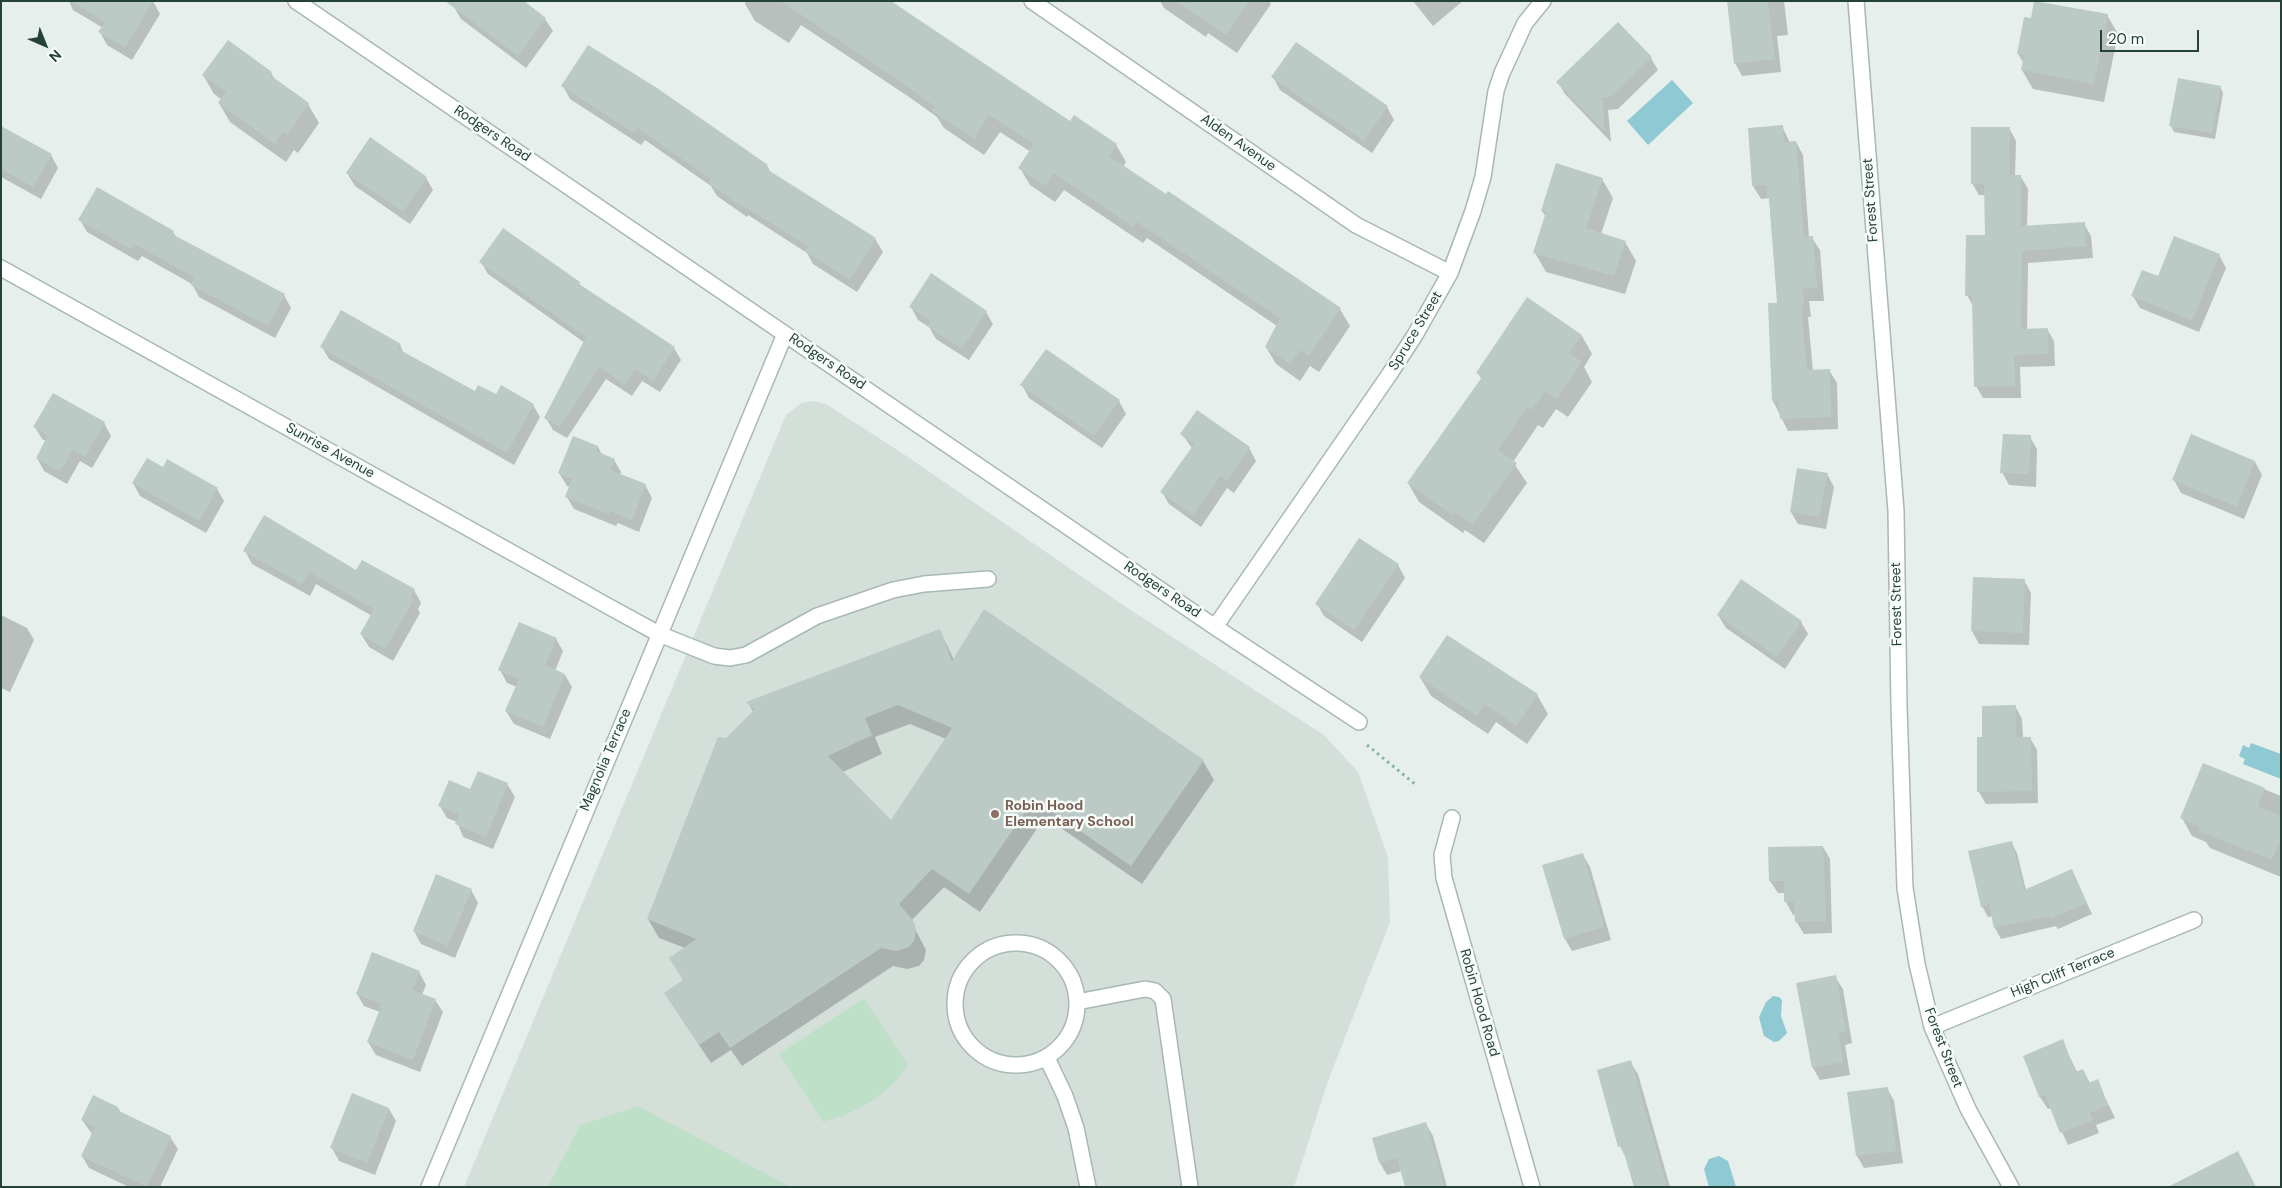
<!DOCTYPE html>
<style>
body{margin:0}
#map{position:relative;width:2282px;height:1188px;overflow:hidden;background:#e6efeb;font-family:"DM Sans",sans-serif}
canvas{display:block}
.frame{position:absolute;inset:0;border:2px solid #24423a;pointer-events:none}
.north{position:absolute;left:20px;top:20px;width:50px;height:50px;-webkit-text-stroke:4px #f7fbf9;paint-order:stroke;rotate:136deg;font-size:14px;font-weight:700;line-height:20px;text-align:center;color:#24423a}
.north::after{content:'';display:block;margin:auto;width:18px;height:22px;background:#24423a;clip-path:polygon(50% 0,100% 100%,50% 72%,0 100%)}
.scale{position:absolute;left:2100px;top:30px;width:99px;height:22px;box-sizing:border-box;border:2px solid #24423a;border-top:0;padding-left:6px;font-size:15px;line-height:18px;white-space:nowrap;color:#24423a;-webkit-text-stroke:4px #f7fbf9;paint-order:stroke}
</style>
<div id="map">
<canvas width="2282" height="1188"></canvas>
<div class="frame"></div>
<div class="north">N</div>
<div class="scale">20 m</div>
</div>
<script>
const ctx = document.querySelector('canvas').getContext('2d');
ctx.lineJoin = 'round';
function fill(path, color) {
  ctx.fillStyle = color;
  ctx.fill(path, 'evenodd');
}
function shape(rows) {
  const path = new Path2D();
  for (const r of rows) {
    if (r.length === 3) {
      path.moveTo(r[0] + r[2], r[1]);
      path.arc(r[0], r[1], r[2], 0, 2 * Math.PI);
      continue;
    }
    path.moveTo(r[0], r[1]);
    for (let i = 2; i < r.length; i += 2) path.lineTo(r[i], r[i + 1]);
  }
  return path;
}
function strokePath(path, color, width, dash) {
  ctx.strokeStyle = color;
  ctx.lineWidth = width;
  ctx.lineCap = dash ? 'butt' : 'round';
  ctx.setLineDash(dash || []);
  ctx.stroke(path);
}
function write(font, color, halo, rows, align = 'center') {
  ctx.font = font + ' "DM Sans",sans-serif';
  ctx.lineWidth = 5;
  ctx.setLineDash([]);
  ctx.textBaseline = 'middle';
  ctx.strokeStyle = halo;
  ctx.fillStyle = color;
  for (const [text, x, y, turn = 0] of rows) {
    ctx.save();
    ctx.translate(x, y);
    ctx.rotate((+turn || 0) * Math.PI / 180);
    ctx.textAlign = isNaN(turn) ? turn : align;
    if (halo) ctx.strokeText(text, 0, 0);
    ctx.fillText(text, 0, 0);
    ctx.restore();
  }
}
fill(shape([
 [813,401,826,404,902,453,1123,605,1324,735,1358,772,1388,857,1390,922,1328,1081,1294,1187,464,1187,786,415,801,403]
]), '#d4dfda');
fill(shape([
 [864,998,908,1065,894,1083,876,1099,846,1115,823,1122,779,1054],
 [638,1106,791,1187,548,1187,580,1125]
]), '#bfe0c8');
fill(shape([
 [1672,80,1693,103,1648,145,1627,121],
 [2251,743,2281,754,2281,779,2243,764,2245,759,2239,756,2243,745,2249,748],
 [1773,996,1779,997,1782,1000,1781,1016,1787,1033,1779,1041,1774,1042,1764,1036,1759,1017,1766,1002],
 [1719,1156,1728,1161,1736,1187,1709,1187,1704,1169,1709,1159]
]), '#8ec9d4');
fill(shape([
 [69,1,153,1,160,14,132,60,107,45,100,32,103,28,73,10],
 [746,1,890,1,1071,123,1116,145,1126,162,1123,167,1166,196,1168,192,1340,309,1350,326,1319,372,1310,366,1300,381,1276,364,1266,347,1277,326,1147,238,1143,243,1064,190,1055,202,1030,185,1020,168,1031,152,1000,132,984,155,944,128,937,117,912,99,801,25,789,43,755,21,745,4],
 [1160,1,1269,1,1271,4,1237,53,1208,33,1206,37,1164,8],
 [1413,1,1463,1,1433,26],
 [1728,1,1784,1,1788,35,1777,36,1781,72,1742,76,1735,63],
 [454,7,545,19,553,31,526,68,461,19],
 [2107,15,2118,34,2104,102,2033,89,2022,70,2023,62,2018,54],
 [1618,24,1651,58,1658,70,1618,109,1608,110,1611,142,1565,94,1558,82],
 [228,42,271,73,276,81,308,104,319,123,298,153,294,150,286,162,230,122,219,103,222,100,214,94,203,75],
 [1296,44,1387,107,1394,120,1372,153,1280,90,1273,77],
 [563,86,767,166,771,173,875,239,883,252,857,292,813,264,807,253,748,215,747,217,717,196,711,186,645,140,641,145,570,99],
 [2220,87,2223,93,2215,139,2174,132,2171,126],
 [1782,126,1790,143,1796,142,1803,155,1809,238,1812,238,1820,250,1824,301,1809,301,1811,317,1808,317,1813,371,1829,370,1837,383,1838,429,1788,431,1773,401,1778,304,1769,198,1761,199,1753,186,1749,129],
 [1,128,51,155,58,168,41,199,1,177],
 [2009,128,2016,141,2015,177,2021,177,2028,189,2027,227,2084,224,2091,236,2093,258,2028,263,2027,330,2047,329,2054,341,2055,366,2020,367,2021,398,1983,398,1976,386,1973,306,1967,295,1986,237,1986,195,1979,195,1972,183],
 [347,173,426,178,433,190,410,224,355,186],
 [1602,179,1613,198,1601,234,1625,242,1636,261,1625,294,1546,272,1535,253,1546,217,1542,211],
 [80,220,173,232,177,238,284,295,291,308,275,338,199,297,192,284,142,256,138,261,87,232],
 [2219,255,2226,268,2199,332,2140,308,2133,296,2159,278],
 [481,262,579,283,581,287,674,348,681,360,660,392,642,381,632,396,606,379,567,438,553,430,546,418,585,343,488,274],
 [911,307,986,312,993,324,969,360,936,339,929,327,918,320],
 [1582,336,1592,354,1584,367,1592,382,1568,417,1556,409,1543,428,1538,425,1513,462,1527,483,1484,543,1465,530,1463,533,1419,502,1408,483,1482,380,1478,373],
 [400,345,404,354,475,393,533,405,540,417,514,465,329,359,322,347],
 [1022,385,1119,401,1126,414,1102,448,1029,398],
 [104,423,111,436,92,468,80,461,67,484,44,471,37,458,46,441,42,439,35,427],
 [1182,434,1249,448,1256,461,1234,493,1227,488,1201,527,1169,504,1162,492,1192,448],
 [2192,436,2255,462,2262,475,2244,519,2181,493,2174,480],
 [2030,437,2037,449,2036,487,2009,485,2002,472],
 [573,438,598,447,602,455,614,460,621,472,620,475,645,485,652,498,639,532,618,523,616,526,574,509,567,497,570,487,567,486,559,473],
 [164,469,217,489,224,501,206,533,140,496,133,483],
 [1827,474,1834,487,1826,529,1798,524,1791,512],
 [245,551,356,572,414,590,421,603,418,609,420,613,393,661,369,647,361,634,372,616,316,584,310,596,252,564],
 [1398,565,1405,578,1362,642,1324,616,1317,604],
 [2024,580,2031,593,2029,645,1979,644,1972,631],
 [1,615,27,628,34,640,10,692,1,688],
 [1718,615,1801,622,1808,634,1785,669,1726,628],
 [940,631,954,660,1203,761,1214,780,1142,884,1045,817,980,912,944,887,911,921,926,950,924,960,919,966,907,969,893,966,742,1066,731,1050,711,1063,677,1012,684,981,685,948,659,938,648,919,727,739,754,713,748,703],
 [910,724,946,739,892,822,843,772,882,754,875,737],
 [1447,637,1537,695,1548,714,1527,744,1496,722,1488,734,1431,696,1420,677],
 [556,639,563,651,555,671,565,675,572,687,550,739,514,724,506,711,517,687,507,683,500,670],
 [2015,706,2022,719,2023,738,2030,738,2037,750,2038,803,1986,804,1979,792,1984,738],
 [2204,765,2281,796,2281,877,2210,848,2206,842,2192,836,2182,818],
 [478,772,507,784,515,797,493,849,463,837,457,822,447,818,440,806,470,790],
 [2011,842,2017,853,2026,890,2072,871,2092,914,2058,929,2056,926,2001,939,1995,928,1992,916,1988,917,1982,906],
 [1823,847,1830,859,1832,933,1804,934,1796,921,1796,914,1793,915,1786,902,1785,893,1778,893,1770,881],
 [1583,855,1590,867,1611,940,1572,951,1565,939],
 [471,890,478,903,455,958,421,944,414,931],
 [419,972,426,985,422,995,435,1000,443,1012,420,1072,376,1055,368,1042,380,1012,364,1006,357,994],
 [1835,977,1843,989,1852,1043,1845,1045,1850,1075,1820,1080,1813,1068,1797,984],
 [2062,1041,2077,1072,2083,1070,2090,1083,2097,1081,2115,1118,2096,1125,2099,1133,2068,1145,2051,1108,2048,1109,2040,1097,2024,1056],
 [1630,1062,1638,1074,1670,1187,1635,1187,1627,1160,1620,1146],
 [1887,1088,1894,1101,1903,1163,1864,1168,1857,1156,1849,1093],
 [118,1108,121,1113,170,1137,178,1149,160,1187,129,1187,89,1168,82,1156,92,1134,82,1120],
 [389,1109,396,1121,375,1175,339,1161,332,1148],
 [1426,1124,1433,1136,1447,1187,1407,1187,1402,1171,1387,1175,1380,1163,1373,1139]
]), '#0003');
fill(shape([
 [71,1,153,1,125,48,98,32,105,22],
 [445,1,524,1,546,18,518,56],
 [781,1,891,1,1070,121,1074,115,1117,144,1109,156,1166,194,1168,191,1341,308,1309,356,1300,350,1290,364,1265,347,1280,318,1137,222,1133,227,1054,173,1045,186,1018,168,1034,144,989,115,974,139,932,111,935,107,901,82],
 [1176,1,1249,1,1226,35],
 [1727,1,1768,1,1775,59,1734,64],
 [2034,1,2108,14,2094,84,2021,70,2024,55,2017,54,2024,17,2031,18],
 [1618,22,1652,57,1610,97,1602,98,1605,132,1556,82],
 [228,40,272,72,270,75,309,103,287,135,283,132,275,144,218,103,226,92,202,75],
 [1296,42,1388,106,1364,141,1271,77],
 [588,45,657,88,768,165,765,168,876,238,850,280,805,251,808,246,740,204,739,205,708,183,711,179,637,128,634,133,561,86],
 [2178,78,2221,86,2212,133,2169,126],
 [1783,125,1784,142,1796,141,1804,237,1813,236,1817,288,1803,289,1804,305,1801,305,1807,370,1830,369,1831,417,1780,419,1779,401,1772,401,1768,303,1777,303,1769,197,1767,197,1766,185,1752,186,1748,128],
 [1,126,52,154,33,187,1,169],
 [1971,127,2010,127,2009,175,2021,175,2021,226,2085,222,2086,246,2022,251,2021,329,2048,328,2048,354,2014,355,2015,386,1974,387,1972,296,1965,296,1966,235,1985,235,1984,184,1971,184],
 [370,137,427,177,403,212,346,173],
 [1556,163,1603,178,1586,228,1626,241,1614,276,1533,253,1546,212,1541,211],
 [97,187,174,231,172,234,285,294,268,326,191,285,194,277,134,244,131,249,78,220],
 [503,228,580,282,579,284,675,347,653,381,635,369,625,385,599,367,560,427,544,418,586,337,479,262],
 [2174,236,2220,254,2192,320,2131,296,2142,270,2158,276],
 [931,273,987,311,962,349,927,326,931,321,909,307],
 [1527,297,1582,335,1569,353,1582,362,1557,399,1545,391,1532,410,1527,407,1498,450,1517,463,1473,525,1454,512,1452,515,1407,483,1482,377,1476,373],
 [341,310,401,344,398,349,475,391,478,385,496,394,501,385,534,404,507,453,320,347],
 [1046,349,1120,400,1094,436,1020,385],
 [53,393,105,422,85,457,73,450,60,472,36,458,48,435,33,427],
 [1197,410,1250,447,1227,481,1220,476,1193,515,1160,492,1194,444,1180,434],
 [2003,434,2031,435,2029,474,2000,473],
 [2191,434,2255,461,2237,507,2172,480],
 [573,436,598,446,596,451,615,459,610,470,646,484,632,520,611,511,609,514,565,497,572,479,558,473],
 [147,458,163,467,167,459,218,488,199,521,132,483],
 [1797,468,1828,473,1819,517,1790,512],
 [264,515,356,570,362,560,415,589,410,598,414,599,385,649,360,634,374,609,309,572,302,584,243,551],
 [1359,538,1399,564,1354,630,1315,604],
 [1973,577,2025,579,2023,633,1971,631],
 [1741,579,1802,621,1777,657,1717,615],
 [984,609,1204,760,1131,866,1034,799,969,894,932,869,899,904,914,922,916,930,914,941,909,947,896,951,881,948,730,1048,719,1032,699,1045,664,993,683,980,669,958,696,939,647,919,718,737,726,738,754,710,746,702,940,629,952,661],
 [898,705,952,728,891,820,828,756,872,735,865,718],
 [519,622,557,638,545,665,565,674,543,727,505,711,519,679,498,670],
 [1447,635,1538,694,1516,726,1485,704,1477,716,1419,677],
 [2016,705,2016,737,2031,737,2032,791,1977,792,1977,737,1982,737,1982,706],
 [2203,763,2265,788,2258,807,2281,816,2281,838,2272,860,2198,831,2200,827,2180,818],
 [478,771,508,783,486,837,455,824,459,814,438,806,449,780,470,789],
 [2012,841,2024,890,2072,869,2087,903,2050,919,2049,916,1994,928,1989,905,1981,907,1968,851],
 [1823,846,1826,921,1795,922,1794,902,1784,902,1784,881,1769,881,1768,847],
 [1583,853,1604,927,1564,939,1542,865],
 [436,874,472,889,448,946,413,931],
 [372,952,420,971,412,990,436,999,413,1060,367,1042,382,1004,356,994],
 [1836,975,1846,1031,1839,1033,1843,1062,1812,1068,1796,983],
 [2063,1039,2075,1072,2083,1069,2089,1083,2098,1079,2108,1105,2090,1113,2093,1120,2060,1133,2045,1095,2039,1097,2023,1056],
 [1631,1060,1667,1187,1634,1187,1622,1146,1618,1147,1597,1070],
 [1888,1087,1896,1151,1856,1156,1847,1092],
 [352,1093,389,1108,367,1163,330,1148],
 [93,1095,118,1107,117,1110,171,1136,147,1187,81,1156,95,1127,81,1120],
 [1426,1122,1445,1187,1405,1187,1397,1158,1379,1163,1372,1138],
 [2238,1151,2256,1187,2168,1187]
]), '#bbcac4');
const minor = shape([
 [296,1,1215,627,1359,722],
 [1032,1,1356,225,1450,273],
 [1856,1,1896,511,1899,706,1905,888,1917,964,1932,1027,1968,1109,2011,1187],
 [1,268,615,610,659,634,714,656,730,658,746,655,817,616,893,590,924,584,988,579],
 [1215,627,1389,375,1415,335,1450,273,1473,211,1483,177,1496,91,1502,73,1525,23,1543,1],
 [1452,818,1442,855,1444,878,1532,1187],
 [1016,1004,61],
 [1077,1002,1145,989,1155,991,1163,999,1190,1187],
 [1932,1027,2194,920],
 [1047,1058,1065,1096,1076,1128,1088,1187],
 [429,1187,785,334]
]);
strokePath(minor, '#a8b8b2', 18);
strokePath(shape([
 [1367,745,1415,784]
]), '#86b3a5', 3, [2.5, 4]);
strokePath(minor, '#fff', 15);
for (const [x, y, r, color] of [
 [995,814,5,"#8d6e63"]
]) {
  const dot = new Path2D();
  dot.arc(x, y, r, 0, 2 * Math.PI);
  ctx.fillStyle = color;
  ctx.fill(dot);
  strokePath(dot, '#f7fbf9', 2);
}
write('14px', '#24423a', '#f7fbf9', [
 ["Rodgers Road",492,134,34],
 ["Alden Avenue",1238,143,35],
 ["Forest Street",1871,200,-94],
 ["Spruce Street",1416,331,-59],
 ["Rodgers Road",827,362,34],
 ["Sunrise Avenue",330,451,29],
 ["Rodgers Road",1162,590,34],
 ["Forest Street",1897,604,-91],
 ["Magnolia Terrace",606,760,-67],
 ["High Cliff Terrace",2063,973,-22],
 ["Robin Hood Road",1479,1003,74],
 ["Forest Street",1943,1048,69]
]);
write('bold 14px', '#785e54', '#f7fbf9', [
 ["Robin Hood",1005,806],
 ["Elementary School",1005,822]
], 'left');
</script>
